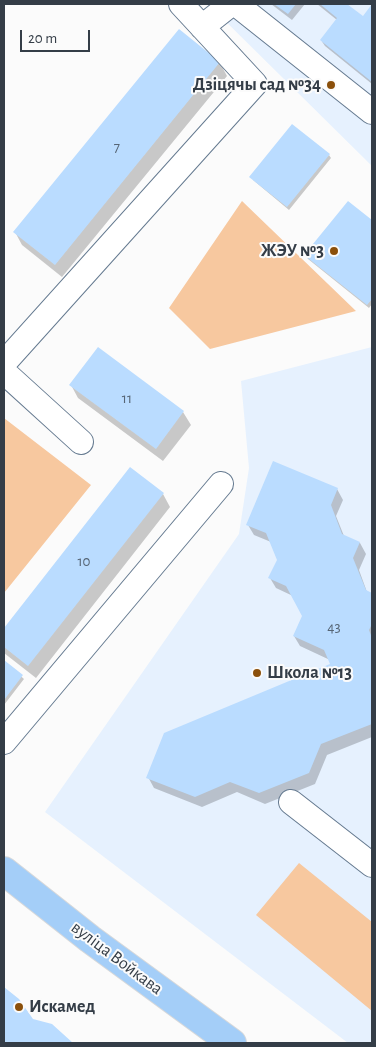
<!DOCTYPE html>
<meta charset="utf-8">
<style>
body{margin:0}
#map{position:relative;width:376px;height:1047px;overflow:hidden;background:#fbfbfb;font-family:"Alegreya Sans",sans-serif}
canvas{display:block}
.frame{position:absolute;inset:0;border:5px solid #343d47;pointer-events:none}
.scale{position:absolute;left:20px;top:30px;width:70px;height:22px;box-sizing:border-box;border:2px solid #343d47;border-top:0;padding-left:6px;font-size:15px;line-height:18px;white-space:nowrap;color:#343d47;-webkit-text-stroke:4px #fbfbfb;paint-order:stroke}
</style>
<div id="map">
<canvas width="376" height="1047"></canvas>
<div class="frame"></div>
<div class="scale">20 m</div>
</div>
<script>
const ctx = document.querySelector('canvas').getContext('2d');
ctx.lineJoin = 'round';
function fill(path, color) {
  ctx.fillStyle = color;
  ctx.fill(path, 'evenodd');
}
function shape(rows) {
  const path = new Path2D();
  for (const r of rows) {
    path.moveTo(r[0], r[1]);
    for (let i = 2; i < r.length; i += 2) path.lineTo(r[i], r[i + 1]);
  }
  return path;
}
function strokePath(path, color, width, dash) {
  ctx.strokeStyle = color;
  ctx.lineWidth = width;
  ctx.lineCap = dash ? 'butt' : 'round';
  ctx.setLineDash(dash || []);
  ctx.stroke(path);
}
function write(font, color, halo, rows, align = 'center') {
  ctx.font = font + ' "Alegreya Sans",sans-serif';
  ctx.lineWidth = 4;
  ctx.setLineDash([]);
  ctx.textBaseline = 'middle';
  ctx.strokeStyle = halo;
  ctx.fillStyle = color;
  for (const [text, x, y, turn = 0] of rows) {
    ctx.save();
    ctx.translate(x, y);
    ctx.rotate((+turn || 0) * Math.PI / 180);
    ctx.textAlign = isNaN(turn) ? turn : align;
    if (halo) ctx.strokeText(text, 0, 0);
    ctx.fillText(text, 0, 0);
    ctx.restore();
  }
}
fill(shape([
 [208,4,372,4,372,166],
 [372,347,372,1043,348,1043,45,812,239,534,249,468,241,381]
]), '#e6f1fe');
fill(shape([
 [242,201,356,311,210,349,169,308],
 [4,418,91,485,4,593],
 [299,863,372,922,372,1011,256,915]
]), '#f7c89f');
fill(shape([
 [271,4,305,4,292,20],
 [317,4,345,4,363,18,372,6,372,84,325,46,321,40,337,20],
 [179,30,220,63,227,76,62,277,22,245,15,232],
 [329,155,331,158,289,210,253,180],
 [348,202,372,221,372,304,369,308,308,259,306,256],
 [71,385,183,412,191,425,163,461,78,398],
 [131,469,163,494,170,507,36,678,4,653,4,630],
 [337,489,343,500,336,516,344,536,360,543,366,554,359,570,367,592,372,595,372,737,327,755,315,784,265,804,237,792,202,807,154,788,148,777,332,665,330,660,300,646,294,636,303,616,293,596,276,588,270,578,278,560,271,542,254,535,248,525],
 [4,661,24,679,4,705],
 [4,988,18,1000,33,1020,51,1025,71,1043,4,1043]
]), '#0003');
fill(shape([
 [274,4,296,4,288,14],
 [320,4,347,4,363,16,372,4,372,82,320,40,337,18],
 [179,29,220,62,55,265,13,232],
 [292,124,330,154,287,207,249,177],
 [348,201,372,220,372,299,367,305,304,255],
 [98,347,184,411,156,449,69,385],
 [273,461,338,488,331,505,342,534,360,542,353,558,366,590,372,593,372,624,369,630,372,638,372,724,321,744,309,773,259,793,230,782,195,797,146,778,164,733,330,664,324,650,293,636,302,616,286,586,268,578,277,560,266,533,246,525],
 [130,467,164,493,28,666,4,647,4,628],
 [4,660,23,675,4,700],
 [4,987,19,999,33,1019,52,1024,73,1043,4,1043]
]), '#badcff');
const minor = shape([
 [236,4,372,112],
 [202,27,231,4],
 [4,363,255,84,181,4],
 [4,372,81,442],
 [4,742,221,484],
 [291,802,372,865]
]);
const major = shape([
 [4,871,90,939,232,1043]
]);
strokePath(minor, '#657a90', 26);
strokePath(major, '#d6d8da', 30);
strokePath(minor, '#fff', 24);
strokePath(major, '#a4cef8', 28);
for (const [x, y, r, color] of [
 [331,85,5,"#8b500b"],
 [334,251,5,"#8b500b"],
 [257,673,5,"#8b500b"],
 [19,1007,5,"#8b500b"]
]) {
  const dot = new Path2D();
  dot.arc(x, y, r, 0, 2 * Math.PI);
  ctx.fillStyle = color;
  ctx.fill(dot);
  strokePath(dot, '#fbfbfb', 2);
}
write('15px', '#566575', null, [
 ["7",117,147],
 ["11",127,398],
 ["10",84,561],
 ["43",334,627]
]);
write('bold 18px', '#343d47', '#fbfbfb', [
 ["Дзіцячы сад №34",321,85],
 ["ЖЭУ №3",324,251],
 ["Школа №13",267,673,"left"],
 ["Искамед",29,1007,"left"]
], 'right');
write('18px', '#343d47', '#fbfbfb', [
 ["вуліца Войкава",117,958,37]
]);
</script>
